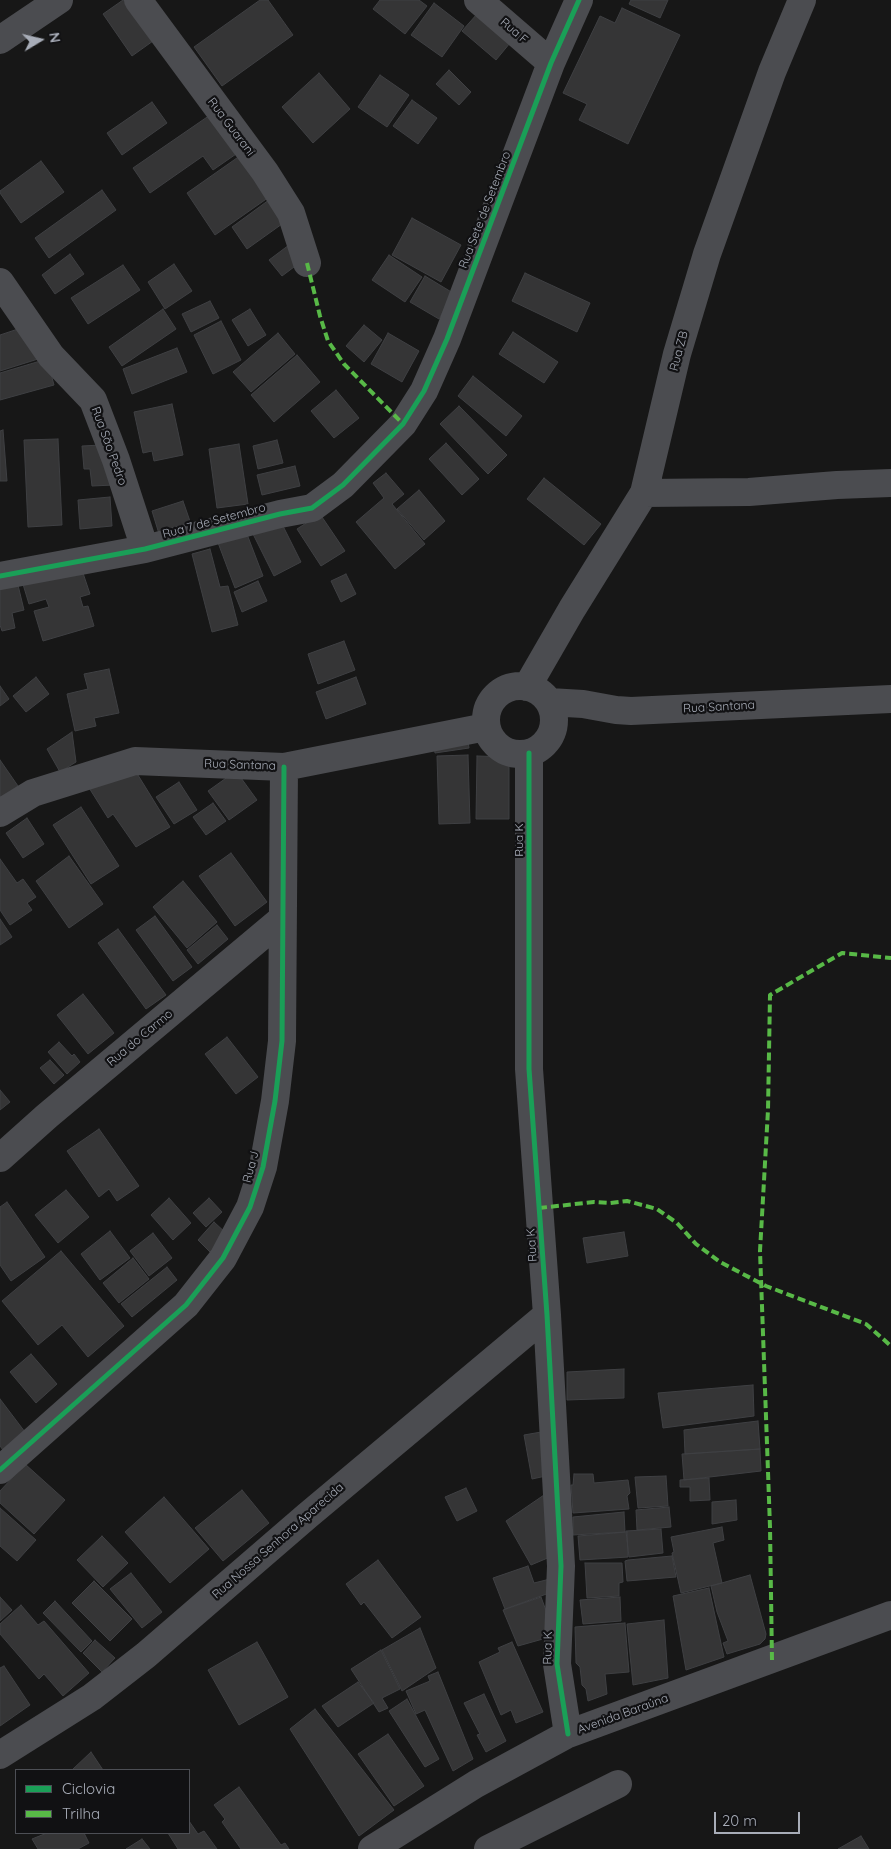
<!DOCTYPE html>
<meta charset="utf-8">
<style>
body{margin:0}
#map{position:relative;width:891px;height:1849px;overflow:hidden;background:#171717;font-family:Quicksand,sans-serif}
canvas{display:block}
.legend{position:absolute;left:15px;top:1769px;width:175px;height:65px;box-sizing:border-box;background:#111113;border:1px solid #4d4f55;margin:0;padding:6px 9px;list-style:none;font-size:15px;color:#a8adb8}
.legend li{display:flex;align-items:center;gap:10px;height:25px}
.legend b{width:25px;border:1px solid #4d4f55}
.north{position:absolute;left:15px;top:15px;width:50px;height:50px;-webkit-text-stroke:4px #111113;paint-order:stroke;rotate:81deg;font-size:14px;font-weight:700;line-height:20px;text-align:center;color:#a8adb8}
.north::after{content:'';display:block;margin:auto;width:18px;height:22px;background:#a8adb8;clip-path:polygon(50% 0,100% 100%,50% 72%,0 100%)}
.scale{position:absolute;left:714px;top:1812px;width:86px;height:22px;box-sizing:border-box;border:2px solid #a8adb8;border-top:0;padding-left:6px;font-size:15px;line-height:18px;white-space:nowrap;color:#a8adb8;-webkit-text-stroke:4px #111113;paint-order:stroke}
</style>
<div id="map">
<canvas width="891" height="1849"></canvas>
<ul class="legend">
<li><b style="height:6px;background:#1a9f57"></b>Ciclovia</li>
<li><b style="height:6px;background:#58b947"></b>Trilha</li>
</ul>
<div class="north">N</div>
<div class="scale">20 m</div>
</div>
<script>
const ctx = document.querySelector('canvas').getContext('2d');
ctx.lineJoin = 'round';
function fill(path, color) {
  ctx.fillStyle = color;
  ctx.fill(path, 'evenodd');
}
function shape(rows) {
  const path = new Path2D();
  for (const r of rows) {
    if (r.length === 3) {
      path.moveTo(r[0] + r[2], r[1]);
      path.arc(r[0], r[1], r[2], 0, 2 * Math.PI);
      continue;
    }
    path.moveTo(r[0], r[1]);
    for (let i = 2; i < r.length; i += 2) path.lineTo(r[i], r[i + 1]);
  }
  return path;
}
function strokePath(path, color, width, dash) {
  ctx.strokeStyle = color;
  ctx.lineWidth = width;
  ctx.lineCap = dash ? 'butt' : 'round';
  ctx.setLineDash(dash || []);
  ctx.stroke(path);
}
function write(font, color, halo, rows, align = 'center') {
  ctx.font = font + ' Quicksand,sans-serif';
  ctx.lineWidth = 4.5;
  ctx.setLineDash([]);
  ctx.textBaseline = 'middle';
  ctx.strokeStyle = halo;
  ctx.fillStyle = color;
  for (const [text, x, y, turn = 0] of rows) {
    ctx.save();
    ctx.translate(x, y);
    ctx.rotate((+turn || 0) * Math.PI / 180);
    ctx.textAlign = isNaN(turn) ? turn : align;
    if (halo) ctx.strokeText(text, 0, 0);
    ctx.fillText(text, 0, 0);
    ctx.restore();
  }
}
const building = shape([
 [123,0,125,0,153,41,132,56,103,14,123,0],
 [260,0,268,0,293,35,222,86,194,47,260,0],
 [380,0,419,0,427,6,405,34,373,9,380,0],
 [631,0,668,0,660,18,629,4,631,0],
 [434,3,464,26,442,57,411,35,434,3],
 [622,8,680,35,628,144,579,120,587,104,563,93,600,16,615,23,622,8],
 [477,14,510,43,496,60,462,31,477,14],
 [449,70,471,92,459,105,436,84,449,70],
 [319,73,350,109,313,143,282,107,319,73],
 [380,75,409,95,387,127,358,107,380,75],
 [412,100,437,118,418,144,393,126,412,100],
 [152,102,167,123,122,155,107,133,152,102],
 [213,113,239,152,213,170,203,156,150,193,133,168,213,113],
 [244,153,272,195,215,235,187,193,244,153],
 [41,161,64,192,21,223,0,193,0,191,41,161],
 [102,190,116,210,49,258,35,238,102,190],
 [273,197,289,219,247,249,232,227,273,197],
 [412,218,461,245,441,282,392,255,412,218],
 [289,245,302,261,282,276,269,260,289,245],
 [70,254,84,274,55,294,42,275,70,254],
 [389,255,422,277,405,302,372,280,389,255],
 [174,264,192,291,165,309,148,282,174,264],
 [123,265,140,290,88,324,71,298,123,265],
 [525,273,590,303,577,332,512,301,525,273],
 [425,276,453,293,439,319,410,302,425,276],
 [210,301,219,318,191,332,182,314,210,301],
 [163,309,176,329,122,366,109,347,163,309],
 [250,309,266,335,248,346,232,320,250,309],
 [221,321,241,360,213,374,194,335,221,321],
 [364,325,382,340,364,362,346,346,364,325],
 [27,326,38,359,0,371,0,335,27,326],
 [513,332,558,362,544,383,499,354,513,332],
 [278,333,295,354,251,392,233,372,278,333],
 [388,333,419,351,402,382,371,364,388,333],
 [177,348,187,372,132,394,123,369,177,348],
 [297,355,320,382,274,422,251,395,297,355],
 [47,359,54,385,0,400,0,373,47,359],
 [473,376,522,416,506,436,458,396,473,376],
 [336,390,359,418,334,438,311,411,336,390],
 [172,404,183,455,154,461,152,451,143,453,134,412,172,404],
 [459,406,507,455,488,474,440,424,459,406],
 [3,430,7,481,0,481,0,431,3,430],
 [58,439,62,525,28,527,24,440,58,439],
 [277,440,283,463,258,469,253,446,277,440],
 [446,443,479,479,462,495,429,459,446,443],
 [239,444,248,504,217,508,209,449,239,444],
 [101,445,114,485,92,486,90,469,84,469,82,446,101,445],
 [295,466,300,486,262,495,257,475,295,466],
 [386,473,404,494,392,504,425,544,395,569,356,522,384,498,373,483,386,473],
 [544,478,601,524,584,545,527,499,544,478],
 [419,490,445,521,424,540,397,509,419,490],
 [110,497,112,526,80,529,78,500,110,497],
 [183,501,192,527,160,537,152,511,183,501],
 [320,514,345,551,321,566,297,529,320,514],
 [280,520,301,562,274,576,253,534,280,520],
 [245,529,263,576,235,588,217,540,245,529],
 [210,549,220,587,228,586,238,625,212,632,192,554,210,549],
 [82,570,90,594,80,597,83,607,88,606,94,626,43,641,34,611,49,607,46,599,29,604,22,581,82,570],
 [346,574,356,594,341,602,331,581,346,574],
 [17,581,24,610,12,613,15,628,2,631,0,625,0,584,17,581],
 [258,581,267,601,242,612,234,592,258,581],
 [344,641,355,670,318,684,308,654,344,641],
 [109,669,119,713,94,718,96,726,75,731,67,694,88,689,84,674,109,669],
 [36,677,49,694,26,712,13,696,36,677],
 [356,677,366,704,326,719,316,692,356,677],
 [0,686,9,699,0,706,0,686],
 [72,732,76,762,60,772,47,749,72,732],
 [467,734,469,748,435,753,433,739,467,734],
 [468,755,470,823,439,824,437,756,468,755],
 [477,756,509,757,509,819,476,819,477,756],
 [0,760,18,786,2,798,0,796,0,760],
 [133,767,170,827,136,847,113,814,108,818,86,783,133,767],
 [236,771,257,800,229,820,208,791,236,771],
 [179,782,197,810,174,824,156,797,179,782],
 [213,803,226,821,206,835,193,817,213,803],
 [81,807,119,866,91,884,53,825,81,807],
 [27,818,44,844,23,858,6,833,27,818],
 [231,853,267,902,235,926,199,876,231,853],
 [69,856,103,904,69,928,36,881,69,856],
 [0,859,17,883,23,879,36,897,27,903,32,910,10,925,0,910,0,859],
 [183,881,217,922,187,948,153,907,183,881],
 [155,916,192,967,173,981,136,930,155,916],
 [0,919,12,937,0,945,0,919],
 [217,925,228,939,198,964,187,950,217,925],
 [118,929,166,995,146,1009,98,943,118,929],
 [83,994,114,1033,88,1054,57,1015,83,994],
 [227,1037,258,1077,236,1094,205,1054,227,1037],
 [59,1042,72,1056,74,1054,80,1062,67,1074,48,1052,59,1042],
 [50,1060,64,1075,54,1084,40,1068,50,1060],
 [0,1090,10,1102,0,1110,0,1090],
 [99,1129,139,1186,117,1201,109,1189,99,1197,67,1151,99,1129],
 [66,1190,89,1217,58,1243,35,1215,66,1190],
 [169,1198,191,1223,173,1240,151,1215,169,1198],
 [209,1198,222,1212,206,1227,193,1213,209,1198],
 [7,1202,45,1257,11,1281,0,1265,0,1207,7,1202],
 [214,1222,227,1234,210,1252,198,1240,214,1222],
 [110,1231,130,1258,100,1280,81,1254,110,1231],
 [624,1232,628,1256,587,1263,583,1238,624,1232],
 [153,1233,172,1258,149,1276,130,1251,153,1233],
 [61,1251,124,1326,88,1357,62,1325,38,1345,2,1301,61,1251],
 [133,1258,149,1279,119,1303,103,1283,133,1258],
 [167,1267,177,1280,132,1317,121,1304,167,1267],
 [31,1354,57,1384,36,1403,10,1372,31,1354],
 [624,1369,624,1398,567,1400,567,1372,624,1369],
 [753,1385,754,1416,663,1428,658,1393,753,1385],
 [0,1399,25,1432,3,1450,0,1446,0,1399],
 [758,1421,760,1449,685,1454,684,1430,758,1421],
 [547,1431,555,1474,532,1479,524,1435,547,1431],
 [760,1449,761,1471,684,1480,682,1454,760,1449],
 [25,1464,65,1500,34,1534,0,1503,0,1491,25,1464],
 [574,1474,593,1474,594,1483,628,1480,630,1493,627,1496,629,1509,573,1513,571,1485,573,1485,574,1474],
 [666,1476,668,1506,638,1508,635,1477,666,1476],
 [709,1478,710,1500,690,1501,690,1487,680,1487,680,1480,709,1478],
 [466,1488,477,1511,457,1521,445,1497,466,1488],
 [242,1490,269,1523,223,1561,195,1528,242,1490],
 [544,1495,550,1557,531,1565,506,1521,544,1495],
 [164,1497,209,1549,170,1583,125,1532,164,1497],
 [736,1500,737,1520,712,1524,712,1502,736,1500],
 [669,1507,671,1527,637,1530,636,1510,669,1507],
 [0,1508,36,1540,17,1561,0,1546,0,1508],
 [624,1512,625,1532,573,1535,573,1517,624,1512],
 [722,1527,724,1540,713,1543,722,1583,681,1593,672,1553,674,1552,671,1537,722,1527],
 [661,1529,663,1553,629,1557,626,1531,661,1529],
 [627,1532,628,1557,580,1560,578,1536,627,1532],
 [102,1536,128,1563,103,1587,77,1560,102,1536],
 [672,1556,676,1577,627,1581,625,1561,628,1560,672,1556],
 [378,1560,421,1617,392,1638,364,1602,361,1605,346,1584,378,1560],
 [585,1563,622,1563,623,1582,619,1583,619,1596,587,1598,585,1563],
 [528,1566,534,1583,550,1579,552,1592,505,1609,493,1578,528,1566],
 [131,1573,162,1612,142,1628,110,1589,131,1573],
 [750,1575,766,1634,765,1639,760,1644,727,1654,723,1643,728,1641,717,1612,711,1586,750,1575],
 [94,1581,132,1619,110,1641,72,1603,94,1581],
 [709,1588,724,1657,686,1670,673,1596,709,1588],
 [0,1597,12,1610,0,1621,0,1597],
 [541,1597,548,1616,550,1637,518,1646,503,1610,541,1597],
 [620,1597,621,1621,583,1624,580,1600,620,1597],
 [55,1601,92,1641,81,1652,43,1613,55,1601],
 [21,1605,38,1625,44,1621,89,1673,63,1696,44,1674,39,1679,0,1634,0,1624,21,1605],
 [664,1620,668,1678,633,1685,627,1624,664,1620],
 [625,1623,629,1672,605,1674,607,1694,588,1701,586,1689,582,1685,580,1667,576,1663,575,1627,625,1623],
 [420,1628,436,1668,402,1691,382,1650,420,1628],
 [95,1640,115,1658,102,1672,83,1653,95,1640],
 [257,1642,288,1697,239,1725,208,1670,257,1642],
 [512,1642,543,1712,516,1723,511,1710,501,1715,479,1662,500,1652,498,1648,512,1642],
 [381,1650,400,1689,382,1698,388,1708,379,1712,351,1669,381,1650],
 [4,1666,30,1705,0,1726,0,1668,4,1666],
 [438,1672,473,1759,453,1771,425,1710,416,1714,406,1691,430,1681,428,1676,438,1672],
 [358,1682,374,1703,338,1727,322,1706,358,1682],
 [484,1694,506,1741,486,1752,477,1735,480,1734,464,1703,484,1694],
 [407,1699,439,1759,425,1767,389,1711,407,1699],
 [315,1709,394,1810,359,1836,290,1729,315,1709],
 [388,1734,424,1786,394,1806,358,1754,388,1734],
 [91,1752,103,1770,72,1770,91,1752],
 [239,1787,281,1845,285,1843,289,1849,241,1849,222,1822,225,1819,214,1805,239,1787],
 [189,1821,198,1834,204,1831,217,1849,178,1849,168,1833,189,1833,189,1821],
 [47,1833,84,1833,89,1843,78,1849,38,1849,32,1839,47,1833],
 [861,1836,869,1849,838,1849,861,1836],
 [142,1839,150,1849,126,1849,142,1839]
]);
fill(building, '#353536');
strokePath(building, '#3f4043', 1);
strokePath(shape([
 [138,0,265,172,291,213,307,263],
 [478,0,551,63],
 [0,40,59,0],
 [0,282,51,356,93,400,116,460,145,549],
 [644,493,749,492,837,485,891,483],
 [0,576,145,549,280,514,312,508,343,485,403,424,424,391,447,339,551,63,579,0],
 [520,720,34],
 [527,687,572,609,644,493,677,354,707,254,772,72,802,0],
 [549,702,583,704,616,710,631,711,891,699],
 [529,753,529,1069,547,1315,561,1566,557,1664,568,1734],
 [0,813,33,793,135,761,284,767,486,727],
 [0,1158,47,1116,282,919],
 [0,1470,186,1305,223,1258,250,1207,263,1167,275,1101,282,1041,284,767],
 [0,1755,92,1697,146,1655,307,1516,547,1315],
 [372,1849,476,1784,568,1734,891,1615],
 [488,1849,618,1784]
]), '#4b4c50', 28);
strokePath(shape([
 [307,263,320,316,328,341,344,364,403,424],
 [539,1208,594,1202,610,1203,627,1201,657,1209,677,1223,696,1244,720,1262,766,1286,866,1324,891,1346],
 [772,1660,770,1527,760,1251,768,1110,770,995,842,953,891,958]
]), '#58b947', 4, [8, 4]);
strokePath(shape([
 [0,576,145,549,280,514,312,508,343,485,403,424,424,391,447,339,551,63,579,0],
 [529,753,529,1069,547,1315,561,1566,557,1664,568,1734],
 [0,1470,186,1305,223,1258,250,1207,263,1167,275,1101,282,1041,284,767]
]), '#1a9f57', 5);
write('12px', '#a8adb8', '#111113', [
 ["Rua F",514,31,41],
 ["Rua Guarani",231,127,53],
 ["Rua Sete de Setembro",485,210,-69],
 ["Rua ZB",679,351,-75],
 ["Rua São Pedro",109,446,70],
 ["Rua 7 de Setembro",214,521,-15],
 ["Rua Santana",719,707,-3],
 ["Rua Santana",240,765,2],
 ["Rua K",519,840,-90],
 ["Rua do Carmo",140,1038,-40],
 ["Rua J",251,1167,-75],
 ["Rua K",532,1245,-94],
 ["Rua Nossa Senhora Aparecida",278,1541,-41],
 ["Rua K",548,1648,-89],
 ["Avenida Baraúna",623,1714,-20]
]);
</script>
